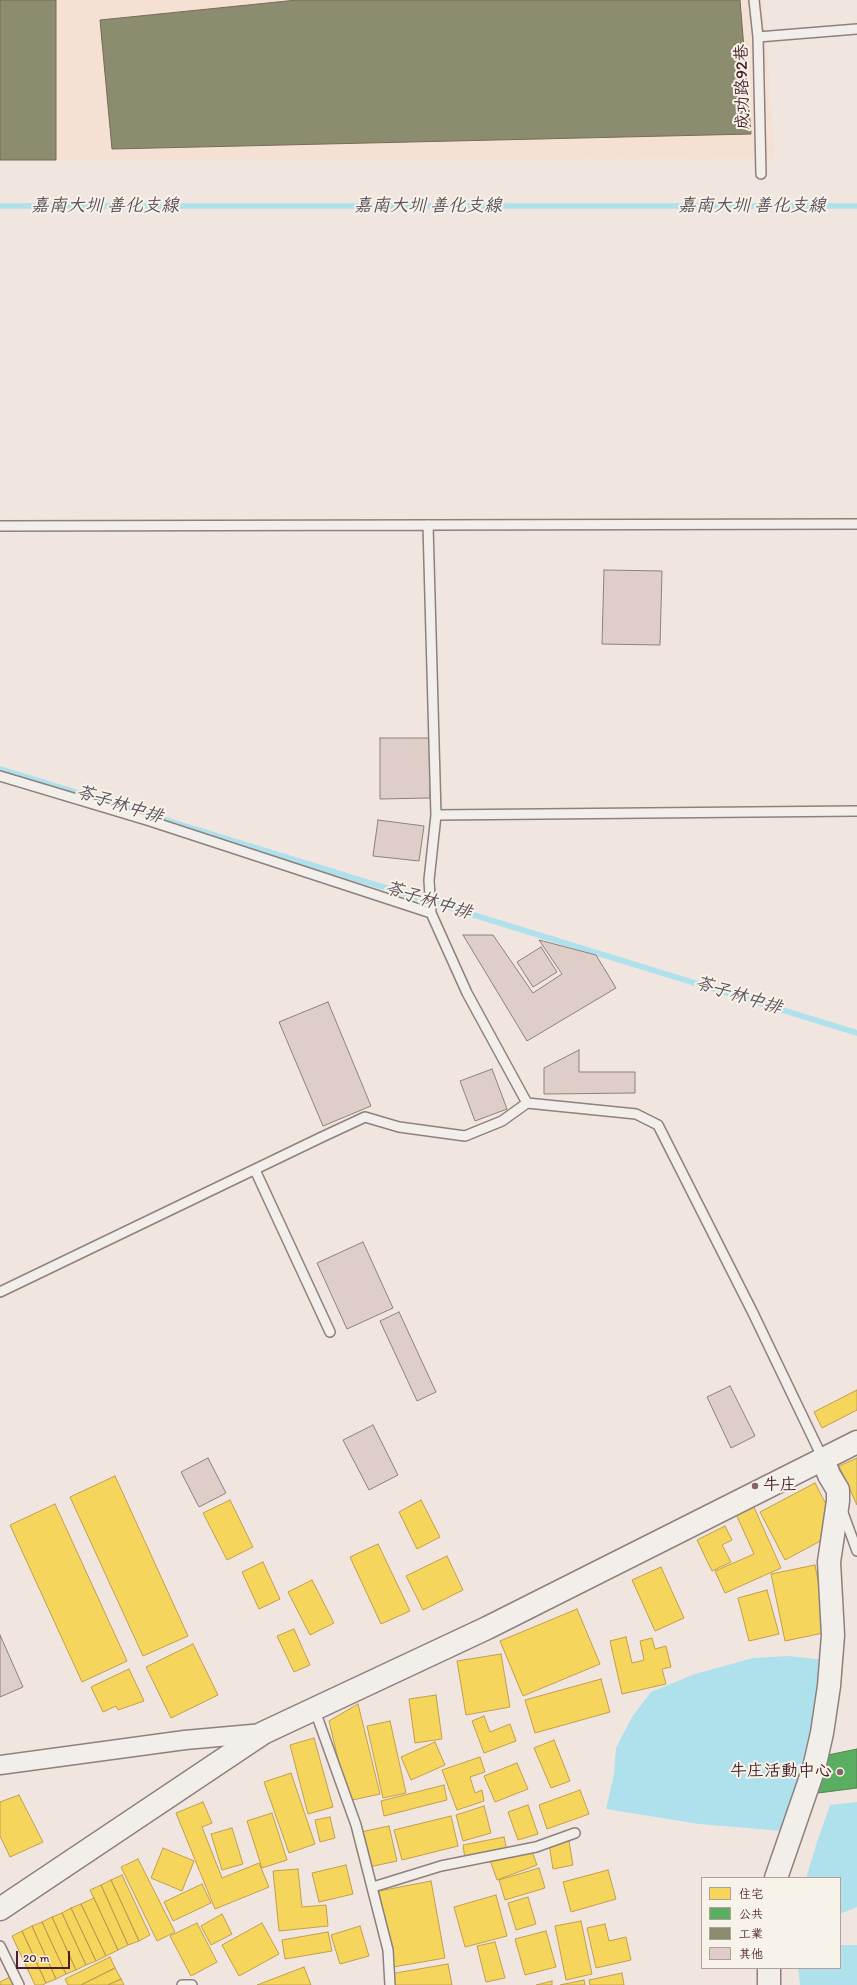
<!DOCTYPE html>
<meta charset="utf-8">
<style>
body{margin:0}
#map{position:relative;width:857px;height:1985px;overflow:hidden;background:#f0e6df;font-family:Itim,"LXGW WenKai TC",sans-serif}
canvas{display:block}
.legend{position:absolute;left:701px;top:1877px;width:140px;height:92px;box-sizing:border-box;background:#f7f3e8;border:1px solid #b29e9c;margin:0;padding:5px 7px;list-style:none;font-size:12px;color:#4a1f2b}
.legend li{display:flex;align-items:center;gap:8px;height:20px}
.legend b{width:20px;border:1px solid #b29e9c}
.scale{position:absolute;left:16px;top:1951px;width:54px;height:18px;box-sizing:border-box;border:2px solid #4a1f2b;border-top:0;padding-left:5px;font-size:12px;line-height:14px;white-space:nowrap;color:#4a1f2b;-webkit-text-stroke:3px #f7f3e8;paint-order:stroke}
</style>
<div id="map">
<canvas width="857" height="1985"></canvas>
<ul class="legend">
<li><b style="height:11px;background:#f6d55c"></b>住宅</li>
<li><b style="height:11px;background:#5aae61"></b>公共</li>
<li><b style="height:11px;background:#8c8c6e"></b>工業</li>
<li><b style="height:11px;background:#dfcec8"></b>其他</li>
</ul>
<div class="scale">20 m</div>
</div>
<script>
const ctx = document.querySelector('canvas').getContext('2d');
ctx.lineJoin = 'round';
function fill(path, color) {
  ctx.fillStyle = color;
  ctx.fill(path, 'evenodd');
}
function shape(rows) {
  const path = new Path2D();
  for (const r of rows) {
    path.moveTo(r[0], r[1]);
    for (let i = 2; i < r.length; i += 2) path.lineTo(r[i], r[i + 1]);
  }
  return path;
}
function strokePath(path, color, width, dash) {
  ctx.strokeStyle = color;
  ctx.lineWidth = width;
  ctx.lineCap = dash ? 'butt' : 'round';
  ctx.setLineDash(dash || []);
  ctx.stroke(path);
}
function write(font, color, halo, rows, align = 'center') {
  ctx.font = font + ' Itim,"LXGW WenKai TC",sans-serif';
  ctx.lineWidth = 4;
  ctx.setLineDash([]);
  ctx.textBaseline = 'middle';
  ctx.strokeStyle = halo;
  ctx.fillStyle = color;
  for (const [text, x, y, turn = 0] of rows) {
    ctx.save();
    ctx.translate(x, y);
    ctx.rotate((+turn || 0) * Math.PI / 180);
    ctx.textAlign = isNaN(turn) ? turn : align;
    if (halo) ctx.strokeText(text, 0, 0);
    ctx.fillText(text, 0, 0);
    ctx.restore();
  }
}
fill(shape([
 [0,0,763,0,775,159,0,160]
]), '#f5e0d4');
fill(shape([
 [788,1656,826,1660,816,1735,782,1831,699,1824,606,1809,614,1774,616,1748,632,1717,651,1692,695,1674,753,1658],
 [857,1802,857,1907,840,1914,840,1878,806,1878,818,1839,830,1805],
 [840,1945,857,1945,857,1985,800,1985,798,1968,840,1968]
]), '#aee1ec');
const homes = shape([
 [857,1390,857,1410,822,1428,814,1412,857,1390],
 [857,1458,857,1505,839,1466,857,1458],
 [115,1476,188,1636,143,1656,70,1497,115,1476],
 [815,1483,828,1508,826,1538,785,1560,760,1512,815,1483],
 [230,1500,253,1547,227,1560,203,1513,230,1500],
 [421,1500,440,1537,417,1549,399,1512,421,1500],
 [55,1504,127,1661,82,1682,10,1525,55,1504],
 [753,1505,781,1568,725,1593,715,1571,754,1554,735,1512,753,1505],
 [725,1526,732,1540,722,1545,731,1562,712,1571,697,1540,725,1526],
 [378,1544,410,1611,381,1624,350,1557,378,1544],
 [447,1556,463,1590,423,1610,406,1576,447,1556],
 [263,1562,280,1599,259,1609,242,1572,263,1562],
 [815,1565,828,1632,785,1641,771,1574,815,1565],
 [661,1567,684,1618,655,1631,632,1580,661,1567],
 [312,1580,334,1623,310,1635,288,1592,312,1580],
 [767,1590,779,1634,749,1641,738,1598,767,1590],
 [577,1609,600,1664,523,1696,500,1641,577,1609],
 [294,1629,310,1665,294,1672,277,1636,294,1629],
 [626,1637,632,1663,644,1660,640,1641,652,1638,655,1649,666,1646,671,1667,662,1669,666,1684,622,1694,610,1641,626,1637],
 [193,1644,218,1695,171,1718,146,1667,193,1644],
 [501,1654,510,1707,466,1715,457,1661,501,1654],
 [129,1669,144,1701,118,1710,116,1706,103,1712,91,1687,129,1669],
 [601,1679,610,1712,535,1733,525,1700,601,1679],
 [436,1695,442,1739,415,1743,409,1699,436,1695],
 [358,1704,380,1794,348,1801,329,1721,358,1704],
 [484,1716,490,1732,510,1724,516,1741,484,1753,472,1721,484,1716],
 [390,1721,406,1793,383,1798,367,1726,390,1721],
 [314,1738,333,1807,308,1814,290,1745,314,1738],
 [554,1740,570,1781,551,1788,534,1748,554,1740],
 [435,1742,445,1765,411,1780,401,1757,435,1742],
 [480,1757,485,1772,470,1777,475,1793,482,1790,484,1801,457,1810,442,1770,480,1757],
 [517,1763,528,1789,495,1802,484,1776,517,1763],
 [291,1773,315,1844,289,1853,264,1782,291,1773],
 [444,1785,447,1800,384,1816,381,1801,444,1785],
 [580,1790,589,1814,547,1829,539,1805,580,1790],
 [19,1795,43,1842,10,1857,0,1836,0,1802,19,1795],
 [203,1802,212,1823,202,1827,222,1878,259,1863,269,1887,215,1909,176,1813,203,1802],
 [528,1805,538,1834,518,1840,508,1812,528,1805],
 [484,1806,491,1833,463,1841,456,1815,484,1806],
 [272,1813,287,1860,262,1868,247,1821,272,1813],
 [451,1816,458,1846,402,1860,394,1830,451,1816],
 [330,1817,335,1838,320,1842,315,1820,330,1817],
 [389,1826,397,1861,369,1867,361,1832,389,1826],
 [232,1828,243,1864,222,1870,211,1834,232,1828],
 [504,1837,507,1851,465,1859,463,1845,504,1837],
 [569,1841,573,1865,553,1869,549,1844,569,1841],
 [530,1846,537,1865,497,1880,490,1860,530,1846],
 [163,1848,194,1861,182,1891,151,1878,163,1848],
 [138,1859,175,1932,157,1941,121,1867,138,1859],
 [346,1865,353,1894,319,1902,312,1873,346,1865],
 [539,1868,545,1888,505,1900,499,1880,539,1868],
 [298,1869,302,1907,326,1905,328,1926,279,1931,273,1871,298,1869],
 [608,1870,616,1899,571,1912,563,1882,608,1870],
 [122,1875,150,1935,139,1941,111,1880,122,1875],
 [111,1880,139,1941,128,1945,101,1885,111,1880],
 [431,1881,445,1958,393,1967,379,1891,431,1881],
 [202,1884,211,1903,173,1921,164,1902,202,1884],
 [101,1885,128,1945,118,1950,90,1890,101,1885],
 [496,1895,507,1936,465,1947,454,1907,496,1895],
 [528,1897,536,1924,516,1930,508,1903,528,1897],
 [94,1898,118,1950,106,1956,81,1904,94,1898],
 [81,1904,106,1956,96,1961,71,1908,81,1904],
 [71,1908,96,1961,86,1965,62,1913,71,1908],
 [62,1913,86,1965,76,1970,52,1917,62,1913],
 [222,1914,232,1934,211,1945,201,1926,222,1914],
 [52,1917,76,1970,66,1974,42,1922,52,1917],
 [581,1921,592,1974,566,1980,555,1926,581,1921],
 [42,1922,66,1974,56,1979,32,1926,42,1922],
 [197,1923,217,1962,191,1976,170,1936,197,1923],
 [262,1923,279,1954,239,1976,222,1945,262,1923],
 [605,1924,609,1941,626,1937,631,1960,596,1968,587,1928,605,1924],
 [32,1926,56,1979,46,1983,22,1931,32,1926],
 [360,1926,369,1956,340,1964,331,1935,360,1926],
 [22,1931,46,1983,43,1985,35,1985,12,1936,22,1931],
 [546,1931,556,1967,525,1975,515,1939,546,1931],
 [328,1932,332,1951,285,1959,282,1940,328,1932],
 [495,1942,505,1978,486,1982,477,1946,495,1942],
 [110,1957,115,1968,81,1985,68,1985,65,1979,110,1957],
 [448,1964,452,1985,392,1985,390,1974,448,1964],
 [304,1967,311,1985,257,1985,304,1967],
 [115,1968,121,1979,108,1985,81,1985,115,1968],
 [622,1973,624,1985,590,1985,589,1980,622,1973],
 [12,1976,16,1985,0,1985,0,1982,12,1976],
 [121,1979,124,1985,108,1985,121,1979],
 [584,1980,585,1985,560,1985,584,1980],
 [552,1981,552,1985,536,1985,552,1981]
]);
fill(homes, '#f6d55c');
strokePath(homes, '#c29e4d', 1);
const public = shape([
 [857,1749,857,1788,818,1793,828,1755,857,1749]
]);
fill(public, '#5aae61');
strokePath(public, '#558351', 1);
const industry = shape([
 [0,0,56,0,56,160,0,160,0,0],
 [297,0,740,0,751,134,112,149,100,20,297,0]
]);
fill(industry, '#8c8c6e');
strokePath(industry, '#786b5a', 1);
strokePath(shape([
 [0,206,857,206],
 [0,769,857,1033]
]), '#aee1ec', 5.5);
const building = shape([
 [604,570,662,571,660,645,602,644,604,570],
 [380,738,430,738,430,798,380,799,380,738],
 [378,820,424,826,419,861,373,856,378,820],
 [463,935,493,935,533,993,562,974,539,940,596,955,616,988,527,1041,463,935],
 [541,947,557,972,533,987,517,962,541,947],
 [328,1002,371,1106,323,1126,279,1022,328,1002],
 [579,1050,579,1072,635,1072,635,1093,544,1094,544,1068,579,1050],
 [492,1069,507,1109,475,1121,460,1081,492,1069],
 [363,1242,393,1308,347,1329,317,1263,363,1242],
 [399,1312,436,1392,417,1401,380,1321,399,1312],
 [730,1386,755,1436,731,1448,707,1397,730,1386],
 [373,1425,398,1475,369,1490,343,1440,373,1425],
 [208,1458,226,1493,199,1507,181,1472,208,1458],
 [0,1635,23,1687,0,1697,0,1635]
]);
fill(building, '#dfcec8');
strokePath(building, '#8d807f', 1);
const lane = shape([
 [754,0,758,37,761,174],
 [758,37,857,29],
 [428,525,436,815,429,880,431,913],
 [0,526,857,524],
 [0,776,150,821,431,913,467,993,527,1103],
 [436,815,857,811],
 [255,1170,330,1332],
 [0,1292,322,1137,365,1117,399,1127,465,1136,502,1121,527,1103,636,1114,658,1125,753,1313,823,1459],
 [842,1510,857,1551],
 [314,1708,356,1825,388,1950,390,1985],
 [373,1887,441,1866,536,1847,575,1833],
 [0,1946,19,1985],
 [182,1985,192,1985]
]);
const street = shape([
 [0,1765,185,1740,263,1733]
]);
const secondary = shape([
 [776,1878,814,1768,822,1733,829,1686,833,1635,829,1562,838,1501,838,1490,829,1475,823,1459],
 [0,1909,263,1733,487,1628,857,1442],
 [769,1968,769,1985]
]);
strokePath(lane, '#8d807f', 12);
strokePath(street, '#8d807f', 21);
strokePath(secondary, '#8d807f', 25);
strokePath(lane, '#f2efeb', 9);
strokePath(street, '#f2efeb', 18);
strokePath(secondary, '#f2efeb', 22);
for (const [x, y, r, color] of [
 [755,1486,4,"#84656a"],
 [840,1772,4,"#84656a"]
]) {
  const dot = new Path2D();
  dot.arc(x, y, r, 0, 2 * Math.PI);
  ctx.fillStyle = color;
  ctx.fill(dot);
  strokePath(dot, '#f7f3e8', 1.5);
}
write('17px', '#4a1f2b', '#f7f3e8', [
 ["成功路92巷",743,87,-91]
]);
write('17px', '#4a1f2b', '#f7f3e8', [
 ["牛庄",763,1486],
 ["牛庄活動中心",832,1772,"right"]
], 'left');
write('italic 18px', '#5c4f5c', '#f7f3e8', [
 ["嘉南大圳 善化支線",105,206],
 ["嘉南大圳 善化支線",428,206],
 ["嘉南大圳 善化支線",752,206],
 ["苓子林中排",119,805,17],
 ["苓子林中排",428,901,17],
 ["苓子林中排",738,996,17]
]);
</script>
